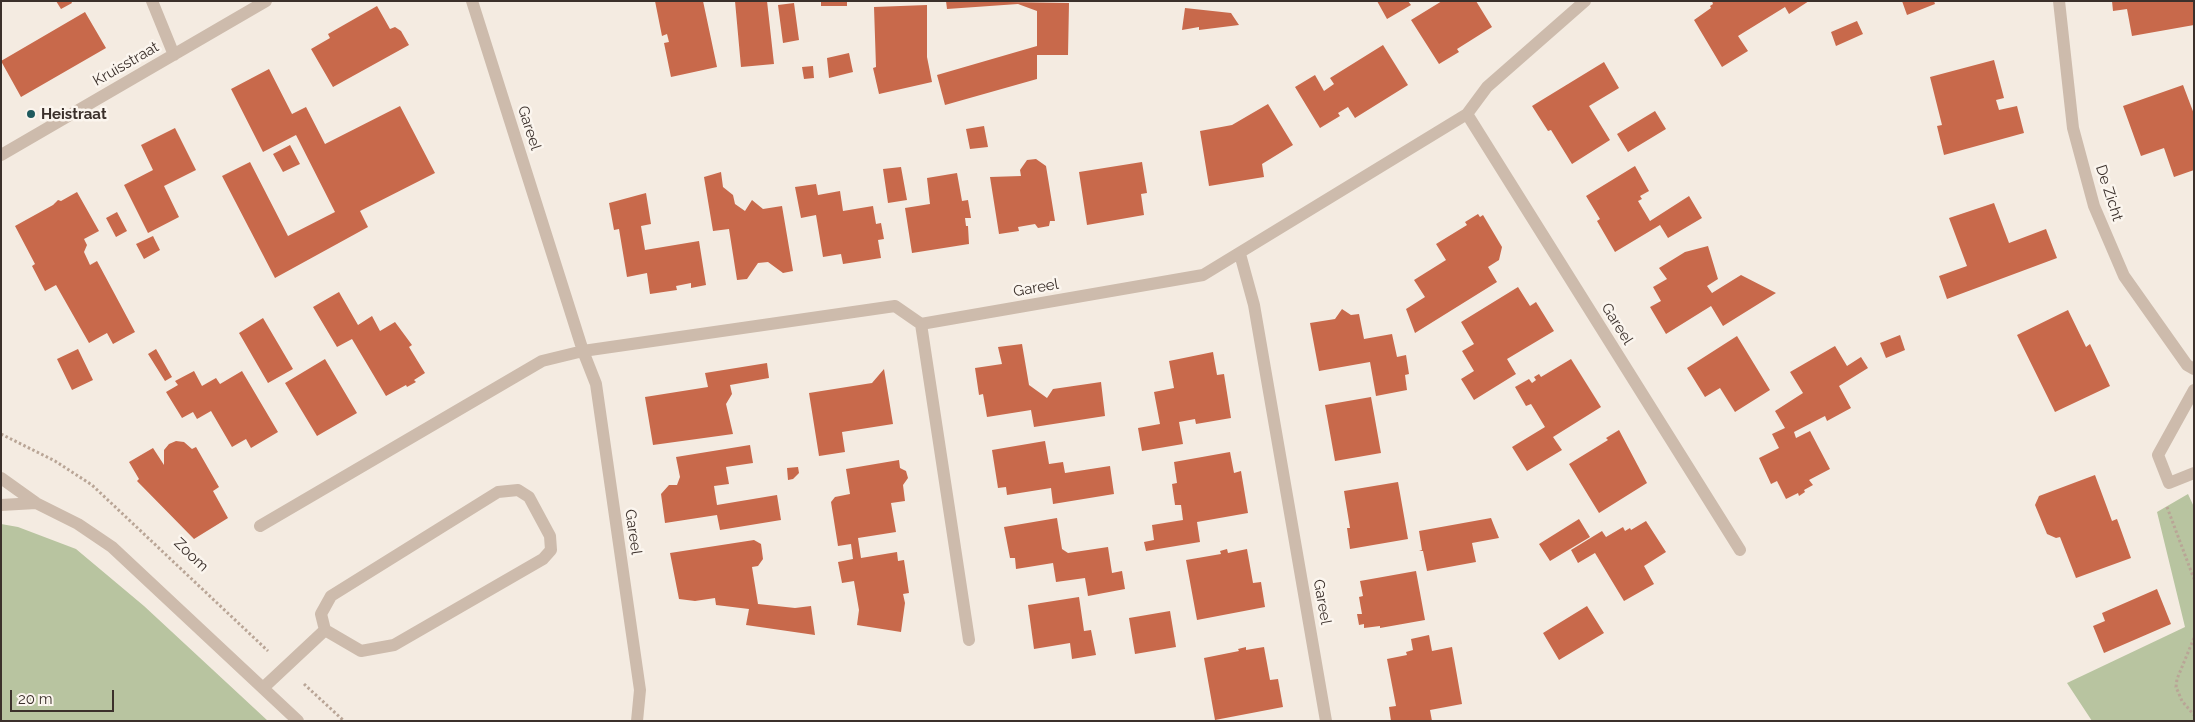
<!DOCTYPE html>
<style>
body{margin:0}
#map{position:relative;width:2195px;height:722px;overflow:hidden;background:#f4ebe1;font-family:Raleway,sans-serif}
canvas{display:block}
.frame{position:absolute;inset:0;border:2px solid #3b302b;pointer-events:none}
.scale{position:absolute;left:10px;top:690px;width:104px;height:22px;box-sizing:border-box;border:2px solid #3b302b;border-top:0;padding-left:6px;font-size:15px;line-height:18px;white-space:nowrap;color:#3b302b;-webkit-text-stroke:4px #fbf5ee;paint-order:stroke}
</style>
<div id="map">
<canvas width="2195" height="722"></canvas>
<div class="frame"></div>
<div class="scale">20 m</div>
</div>
<script>
const ctx = document.querySelector('canvas').getContext('2d');
ctx.lineJoin = 'round';
function fill(path, color) {
  ctx.fillStyle = color;
  ctx.fill(path, 'evenodd');
}
function shape(rows) {
  const path = new Path2D();
  for (const r of rows) {
    path.moveTo(r[0], r[1]);
    for (let i = 2; i < r.length; i += 2) path.lineTo(r[i], r[i + 1]);
  }
  return path;
}
function strokePath(path, color, width, dash) {
  ctx.strokeStyle = color;
  ctx.lineWidth = width;
  ctx.lineCap = dash ? 'butt' : 'round';
  ctx.setLineDash(dash || []);
  ctx.stroke(path);
}
function write(font, color, halo, rows, align = 'center') {
  ctx.font = font + ' Raleway,sans-serif';
  ctx.lineWidth = 5;
  ctx.setLineDash([]);
  ctx.textBaseline = 'middle';
  ctx.strokeStyle = halo;
  ctx.fillStyle = color;
  for (const [text, x, y, turn = 0] of rows) {
    ctx.save();
    ctx.translate(x, y);
    ctx.rotate((+turn || 0) * Math.PI / 180);
    ctx.textAlign = isNaN(turn) ? turn : align;
    if (halo) ctx.strokeText(text, 0, 0);
    ctx.fillText(text, 0, 0);
    ctx.restore();
  }
}
fill(shape([
 [2188,494,2194,507,2194,721,2092,721,2067,683,2185,627,2157,512],
 [1,524,18,527,76,549,144,606,268,721,1,721]
]), '#b8c4a0');
fill(shape([
 [56,1,71,1,72,3,61,9],
 [655,1,703,1,717,67,671,77,664,43,669,42,667,34,662,36],
 [735,1,767,1,774,64,741,67],
 [821,1,847,1,847,6,821,6],
 [946,1,1069,3,1068,55,1037,55,1037,79,945,105,937,75,1037,46,1037,11,1018,4,947,9],
 [1377,1,1408,1,1411,5,1387,19],
 [1442,1,1476,1,1492,27,1457,49,1459,52,1439,64,1411,20],
 [1712,1,1809,1,1789,14,1785,7,1738,36,1748,51,1722,67,1694,20,1711,8,1710,6,1713,4],
 [1902,1,1934,1,1935,4,1907,15],
 [2112,1,2194,1,2194,25,2132,36,2127,9,2113,11],
 [794,3,799,40,783,43,778,5],
 [927,5,927,57,932,82,879,94,873,68,876,67,874,7],
 [377,6,390,29,395,27,401,31,409,45,333,87,311,49,330,38,328,34],
 [1185,8,1231,13,1239,25,1199,30,1199,27,1182,30],
 [85,12,106,48,21,97,1,61],
 [1857,21,1863,34,1836,46,1831,32],
 [1383,45,1408,85,1355,118,1348,107,1338,113,1340,116,1320,128,1295,87,1315,75,1324,91,1334,84,1330,78],
 [849,53,853,72,829,78,827,58],
 [1994,60,2004,98,1996,100,1999,110,2017,106,2024,133,1944,155,1937,126,1942,125,1930,77],
 [1604,62,1619,88,1589,106,1610,140,1572,164,1551,130,1548,131,1532,106],
 [813,66,814,78,804,79,802,67],
 [269,69,292,114,306,107,325,144,400,106,435,173,360,211,368,227,275,278,222,176,250,162,288,236,335,212,296,135,263,152,231,89],
 [2183,85,2194,114,2194,170,2174,177,2164,148,2141,156,2123,106],
 [1268,104,1293,145,1262,164,1264,177,1209,186,1200,131,1232,125],
 [1655,111,1666,129,1628,152,1617,134],
 [984,126,988,147,970,149,966,129],
 [175,128,196,170,164,186,179,217,148,233,124,185,153,170,141,145],
 [290,145,300,164,283,172,273,154],
 [1036,159,1046,166,1055,221,1050,221,1049,226,1038,228,1035,224,1018,227,1019,231,999,234,990,177,1021,176,1020,170,1027,160],
 [1142,162,1147,193,1141,194,1144,215,1087,225,1079,172],
 [1635,166,1649,191,1640,196,1642,199,1638,201,1650,221,1689,196,1702,218,1668,238,1660,225,1615,252,1597,221,1600,219,1586,196],
 [901,167,907,200,888,203,883,169],
 [721,172,723,187,733,195,735,204,745,211,752,200,763,209,782,206,793,271,783,273,768,262,758,263,747,279,737,280,729,229,713,231,704,177],
 [957,173,962,201,968,200,971,218,965,218,966,226,968,226,969,244,912,253,905,208,930,204,927,178],
 [816,184,818,195,840,191,843,211,873,206,876,224,881,223,884,239,878,240,881,258,843,264,841,254,823,257,816,215,801,218,795,187],
 [77,192,99,231,84,239,87,245,84,252,90,265,97,261,135,332,113,344,107,333,89,343,56,285,45,291,32,266,35,264,15,226,53,205,58,200,61,201],
 [646,193,651,224,641,226,645,250,699,241,706,285,691,288,691,283,676,286,677,290,650,294,647,273,627,277,619,229,614,230,609,203],
 [1994,203,2009,243,2046,229,2057,258,1947,299,1939,276,1967,266,1949,218],
 [117,212,127,231,116,237,106,218],
 [1478,214,1480,217,1483,215,1502,247,1499,260,1488,267,1497,282,1415,333,1406,309,1425,297,1414,280,1446,260,1436,244,1467,225,1465,222],
 [153,236,160,250,144,259,136,244],
 [1708,246,1718,279,1707,286,1712,293,1741,275,1776,293,1723,326,1711,306,1666,334,1650,307,1661,301,1653,287,1667,279,1659,268,1685,252],
 [1518,287,1530,306,1536,302,1554,331,1507,359,1516,374,1474,400,1461,379,1474,371,1462,351,1474,344,1461,322],
 [339,292,358,325,372,316,380,331,395,322,412,345,409,347,425,373,414,380,416,382,407,387,406,385,386,396,352,339,337,347,313,307],
 [1342,309,1351,315,1359,314,1364,339,1392,334,1397,357,1406,355,1409,374,1405,375,1407,390,1376,396,1370,362,1319,371,1310,323,1335,319],
 [2068,310,2086,347,2090,344,2110,386,2055,412,2017,335],
 [263,318,293,369,268,383,239,333],
 [1900,335,1905,350,1886,358,1880,343],
 [1737,336,1770,390,1735,412,1720,388,1705,397,1687,368],
 [1022,344,1029,385,1047,398,1053,389,1101,382,1105,416,1034,427,1031,410,987,417,983,394,979,395,975,368,1002,364,998,347],
 [1835,346,1847,366,1861,357,1868,368,1839,386,1851,408,1827,421,1825,416,1794,432,1796,438,1810,431,1830,469,1809,480,1813,485,1804,490,1805,492,1799,496,1798,493,1786,499,1777,481,1771,484,1759,458,1779,448,1772,434,1785,428,1775,411,1803,393,1790,372],
 [78,349,93,380,72,390,57,359],
 [156,349,172,377,165,381,148,354],
 [1213,352,1217,375,1224,374,1231,418,1196,424,1195,419,1179,422,1183,444,1142,451,1138,428,1160,424,1154,392,1174,388,1169,361],
 [325,359,357,413,317,436,285,383],
 [1571,359,1601,407,1553,437,1562,450,1527,471,1512,447,1545,427,1531,404,1526,406,1515,387,1529,379,1532,383,1536,380,1534,377,1539,374,1541,377],
 [767,363,769,378,730,385,732,394,726,404,733,434,653,445,645,397,708,387,705,373],
 [884,369,893,424,842,432,845,452,819,456,809,393,872,383],
 [194,371,202,386,216,378,220,384,242,371,278,432,251,448,246,439,232,447,211,411,197,419,193,412,182,418,166,392,178,385,175,381],
 [1371,397,1381,453,1335,461,1325,405],
 [1619,430,1647,483,1599,513,1569,464,1608,440,1606,438],
 [176,441,184,442,192,449,196,447,219,487,213,491,228,518,194,539,137,481,139,479,129,462,153,448,164,465,164,450,169,444],
 [1045,441,1049,464,1063,462,1065,473,1110,466,1114,494,1053,504,1051,488,1007,495,1006,487,998,488,992,450],
 [750,445,753,463,726,467,729,484,714,486,717,505,777,495,781,520,720,530,717,515,665,523,661,494,669,485,677,485,680,477,676,457],
 [1230,452,1234,473,1241,471,1248,513,1197,522,1200,542,1146,551,1144,542,1154,540,1152,525,1183,520,1181,505,1175,505,1172,484,1177,483,1174,462],
 [899,460,900,468,906,471,908,478,903,485,905,501,891,503,896,532,858,538,861,558,897,552,898,561,904,560,909,593,903,594,905,603,901,632,857,625,859,610,854,581,842,583,838,562,853,559,851,544,838,546,831,502,835,497,850,494,846,469],
 [798,467,799,473,793,479,788,480,787,468],
 [2095,475,2112,521,2117,519,2131,558,2076,578,2060,537,2056,538,2047,534,2035,505,2039,496],
 [1398,482,1408,539,1350,549,1347,528,1350,528,1344,491],
 [1057,518,1062,549,1068,553,1108,547,1112,573,1122,571,1125,589,1088,596,1085,578,1056,582,1053,563,1016,569,1015,558,1010,558,1004,527],
 [1491,518,1499,538,1472,543,1476,562,1427,571,1423,551,1419,551,1422,550,1419,531],
 [1579,519,1590,537,1550,561,1539,544],
 [1646,521,1666,552,1644,566,1654,584,1624,601,1595,553,1578,563,1571,550,1602,531,1606,537,1623,527,1625,531,1630,528,1631,530],
 [754,540,761,544,763,559,758,566,752,567,758,604,795,608,811,606,815,635,746,625,749,609,716,605,715,598,695,601,679,599,670,553],
 [1227,549,1228,553,1247,549,1253,583,1261,582,1265,607,1197,620,1186,560,1221,554,1220,551],
 [1416,571,1425,620,1380,628,1380,626,1364,628,1364,624,1359,625,1357,614,1362,614,1359,597,1363,596,1360,581],
 [2157,589,2171,624,2104,653,2093,626,2105,621,2102,613],
 [1079,597,1084,631,1091,630,1096,655,1072,659,1070,643,1034,649,1028,605],
 [1587,606,1604,633,1559,660,1543,633],
 [1170,611,1176,647,1135,654,1129,618],
 [1429,635,1432,651,1452,647,1462,704,1430,710,1432,721,1391,721,1389,707,1396,706,1387,659,1407,655,1406,652,1413,650,1411,639],
 [1246,647,1246,650,1264,647,1270,680,1278,679,1283,707,1215,720,1204,658,1239,651,1238,649]
]), '#c8694b');
strokePath(shape([
 [1,434,55,461,92,485,268,651],
 [2167,507,2194,579],
 [2194,638,2177,679,2176,687,2182,701,2194,715],
 [304,684,344,721]
]), '#b9a596', 3, [2.5, 2.5]);
strokePath(shape([
 [152,1,174,55],
 [472,1,583,351,596,384,640,690,637,721],
 [2059,1,2073,128,2094,206,2124,276,2187,365,2194,369],
 [1467,114,1740,550],
 [1,155,266,1],
 [1240,254,1254,305,1326,721],
 [921,324,969,640],
 [2194,390,2158,455,2169,483,2194,473],
 [1,478,36,503,78,524,112,547,298,721],
 [1,505,36,503],
 [260,526,542,361,583,351,895,306,921,324,1203,275,1467,114,1487,87,1585,1],
 [263,688,325,630,361,651,394,645,543,559,551,550,550,536,529,497,518,490,498,492,331,596,321,614,325,630]
]), '#cdbbac', 12);
for (const [x, y, r, color] of [
 [31,114,5,"#1f5a5e"]
]) {
  const dot = new Path2D();
  dot.arc(x, y, r, 0, 2 * Math.PI);
  ctx.fillStyle = color;
  ctx.fill(dot);
  strokePath(dot, '#fbf5ee', 2);
}
write('15px', '#3b302b', '#fbf5ee', [
 ["Kruisstraat",126,64,-30],
 ["Gareel",529,128,72],
 ["De Zicht",2109,193,72],
 ["Gareel",1036,288,-10],
 ["Gareel",1617,324,58],
 ["Gareel",633,532,82],
 ["Zoom",191,555,44],
 ["Gareel",1322,602,80]
]);
write('bold 15px', '#3b302b', '#fbf5ee', [
 ["Heistraat",41,114]
], 'left');
</script>
